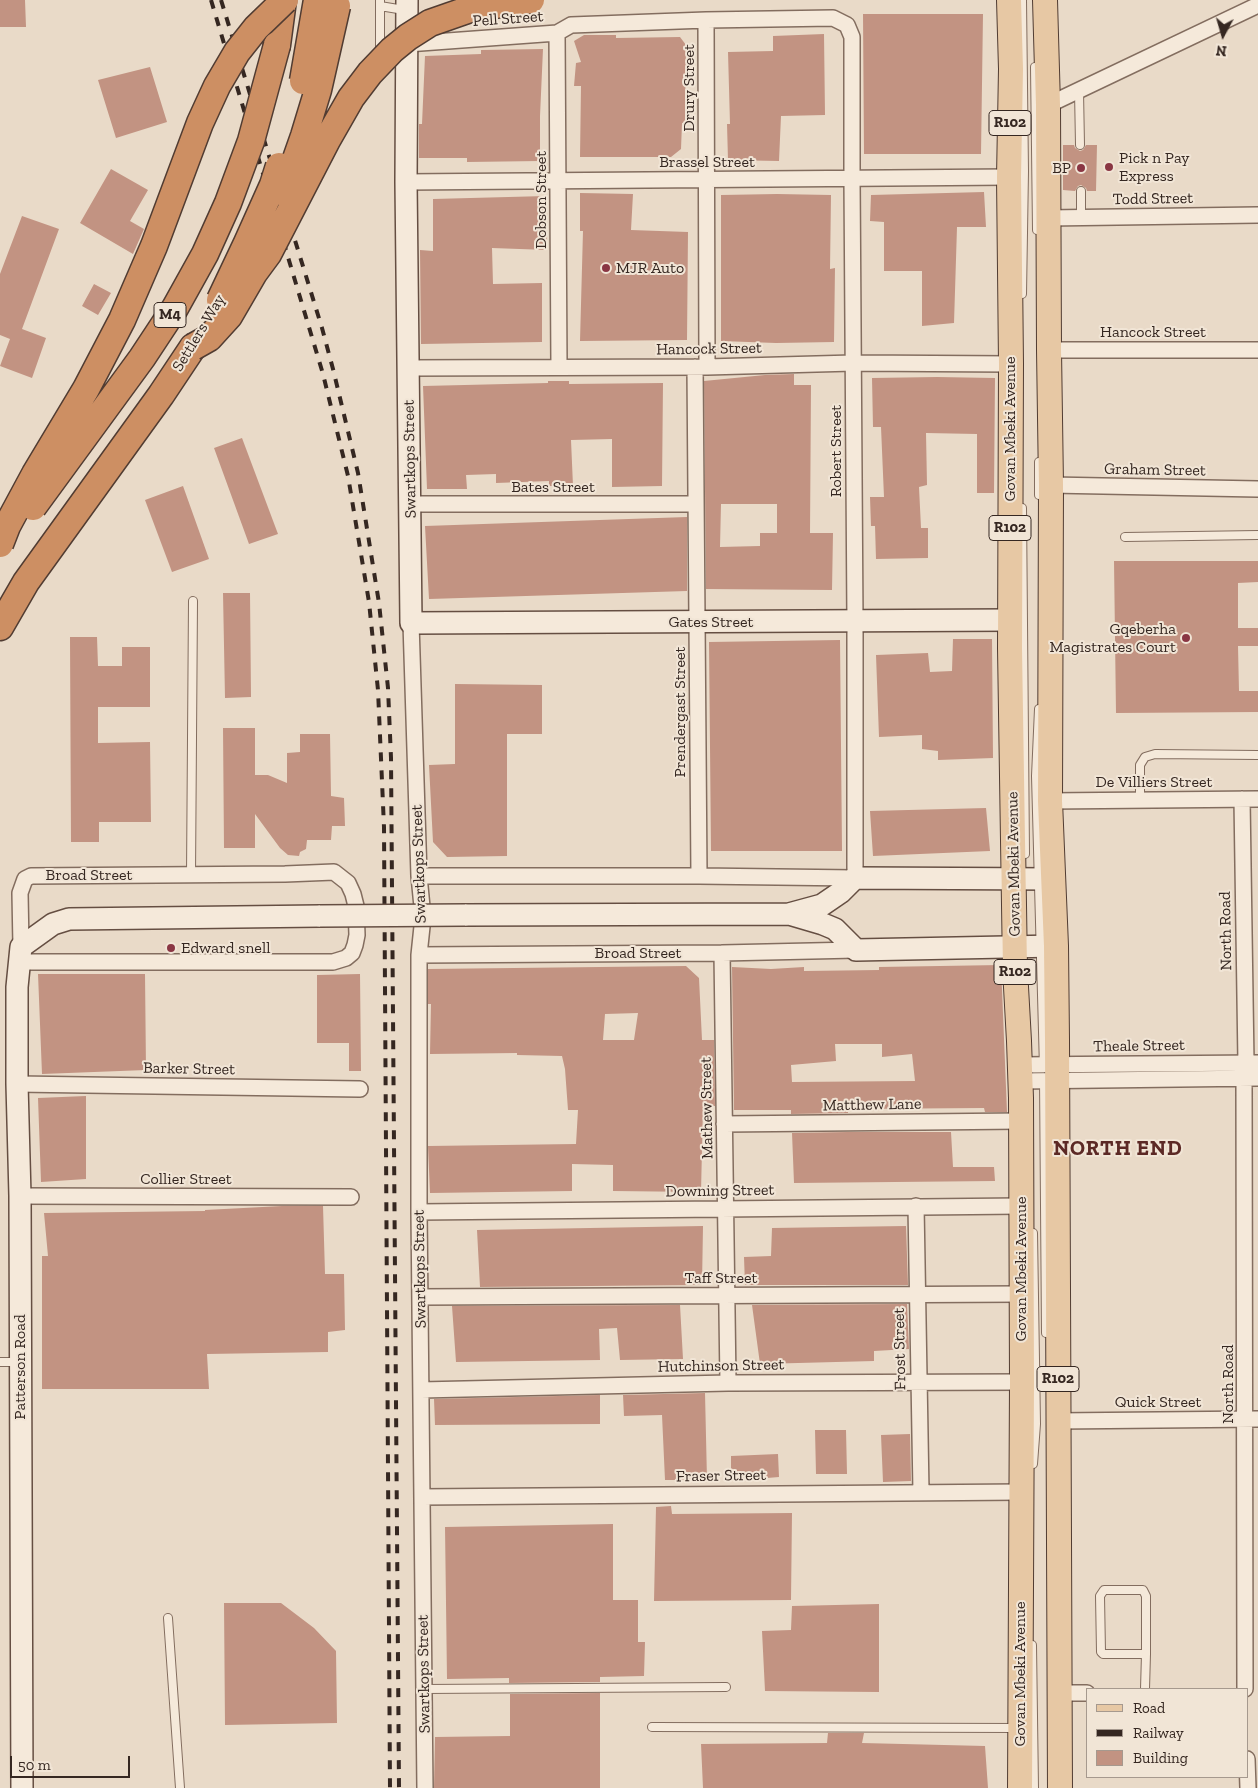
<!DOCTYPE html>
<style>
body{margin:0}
#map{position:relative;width:1258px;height:1788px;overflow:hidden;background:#e9dac8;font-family:"Zilla Slab",serif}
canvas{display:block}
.legend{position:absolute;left:1086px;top:1688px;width:162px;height:90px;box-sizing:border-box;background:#f1e5d6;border:1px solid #a6998e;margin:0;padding:6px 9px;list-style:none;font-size:15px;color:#352721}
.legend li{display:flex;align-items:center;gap:10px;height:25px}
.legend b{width:25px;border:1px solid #a6998e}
.north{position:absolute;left:1198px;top:10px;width:50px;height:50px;-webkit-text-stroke:4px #f1e5d6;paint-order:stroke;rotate:186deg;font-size:14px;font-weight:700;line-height:20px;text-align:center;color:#352721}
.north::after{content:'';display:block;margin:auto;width:18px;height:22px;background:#352721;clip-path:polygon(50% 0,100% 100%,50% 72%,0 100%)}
.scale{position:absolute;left:10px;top:1756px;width:120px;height:22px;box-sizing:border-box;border:2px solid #352721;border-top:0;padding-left:6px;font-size:15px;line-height:18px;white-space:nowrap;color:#352721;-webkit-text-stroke:4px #f1e5d6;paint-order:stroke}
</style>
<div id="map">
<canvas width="1258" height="1788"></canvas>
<ul class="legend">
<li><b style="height:6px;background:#e7c8a4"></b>Road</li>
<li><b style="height:6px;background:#352721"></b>Railway</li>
<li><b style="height:14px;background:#c29382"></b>Building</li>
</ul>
<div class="north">N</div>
<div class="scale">50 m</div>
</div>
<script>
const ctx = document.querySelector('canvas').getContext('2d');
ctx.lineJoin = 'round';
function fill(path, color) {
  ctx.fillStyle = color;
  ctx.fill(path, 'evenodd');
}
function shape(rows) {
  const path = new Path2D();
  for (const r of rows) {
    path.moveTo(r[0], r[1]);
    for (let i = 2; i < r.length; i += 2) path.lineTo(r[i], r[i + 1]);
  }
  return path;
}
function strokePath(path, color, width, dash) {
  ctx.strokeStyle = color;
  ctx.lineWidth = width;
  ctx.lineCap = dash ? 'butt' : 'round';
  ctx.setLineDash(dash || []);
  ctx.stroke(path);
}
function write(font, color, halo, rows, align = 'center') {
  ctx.font = font + ' "Zilla Slab",serif';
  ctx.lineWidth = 4;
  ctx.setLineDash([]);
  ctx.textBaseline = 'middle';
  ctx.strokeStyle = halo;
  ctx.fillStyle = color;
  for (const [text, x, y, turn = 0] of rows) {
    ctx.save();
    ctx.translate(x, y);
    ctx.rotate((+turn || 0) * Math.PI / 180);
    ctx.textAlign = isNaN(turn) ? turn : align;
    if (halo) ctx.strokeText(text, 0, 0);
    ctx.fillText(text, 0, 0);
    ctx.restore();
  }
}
fill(shape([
 [0,0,25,0,26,27,0,27],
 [863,14,983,14,981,154,864,154],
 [824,34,825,115,781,116,779,161,728,160,727,124,730,124,728,52,773,51,773,36],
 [584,35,616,35,616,38,680,37,686,45,685,123,682,123,681,149,671,157,580,157,581,86,574,86,576,63,581,62,574,41],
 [543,49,540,116,540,161,467,162,467,158,419,158,419,124,422,124,425,56,481,54,481,50],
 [150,67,167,122,116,138,98,80],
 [1063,145,1074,145,1075,148,1080,151,1083,150,1086,145,1097,145,1096,191,1087,191,1086,188,1081,185,1078,186,1075,191,1063,190],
 [111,169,148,190,130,221,144,229,133,254,80,223],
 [984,192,986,227,957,227,954,323,922,326,922,271,884,271,884,222,870,221,871,195],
 [580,193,633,194,631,230,688,232,687,340,580,341,583,231,580,231],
 [777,194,831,195,830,269,835,268,834,342,776,343,721,341,721,195],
 [546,196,547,250,492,248,493,284,542,283,542,342,421,344,420,250,433,251,433,199],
 [22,216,59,229,22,329,46,338,32,378,0,366,10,339,0,335,0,274],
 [94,284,111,293,98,315,82,306],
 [794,374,794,385,811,385,810,533,833,533,832,590,706,589,704,381,765,375],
 [721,504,777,504,777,533,760,533,760,546,720,547],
 [937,377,995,378,994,493,977,493,977,434,926,433,927,485,919,487,921,528,928,528,928,558,876,559,875,526,871,526,870,497,884,497,881,427,873,427,872,378],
 [548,381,569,381,569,384,663,383,662,486,612,487,612,439,571,440,573,486,549,486,549,481,496,483,496,474,466,475,467,489,427,489,423,386,548,383],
 [242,438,278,534,249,544,214,448],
 [183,486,209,559,172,572,145,500],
 [687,517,687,591,429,599,425,526],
 [1114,561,1258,561,1258,582,1238,583,1238,628,1258,628,1258,646,1238,646,1239,691,1258,691,1258,712,1116,713],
 [223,593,250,593,251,697,225,698],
 [70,637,97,637,98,666,122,666,122,647,150,647,150,707,98,707,98,743,150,742,151,822,99,822,99,842,71,842],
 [953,639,992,639,993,758,938,760,938,751,922,749,922,735,879,737,876,655,928,653,930,672,952,671],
 [840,640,842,851,711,851,709,642],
 [455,684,542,685,542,734,507,734,507,856,447,857,433,842,429,765,455,764],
 [223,728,255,728,255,775,268,775,287,783,287,753,300,752,300,734,330,734,331,796,344,798,345,826,332,826,331,840,307,840,306,849,300,852,299,856,288,855,280,848,255,814,255,848,224,848],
 [986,808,990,851,873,856,870,811],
 [1001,965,1007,1112,985,1112,984,1108,848,1109,848,1113,791,1114,791,1110,734,1110,732,967,771,969,804,967,804,971,879,970,879,967],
 [835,1044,882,1044,882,1057,912,1054,915,1081,792,1082,791,1065,836,1061],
 [686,966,699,978,702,1040,714,1040,715,1106,703,1106,701,1192,613,1191,613,1165,572,1164,572,1191,430,1193,428,1146,576,1144,578,1110,568,1110,565,1069,562,1056,517,1055,517,1053,430,1054,431,1004,428,1004,428,969],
 [638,1013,634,1040,603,1040,605,1014],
 [38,974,145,974,146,1070,42,1074],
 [360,974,361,1071,349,1071,349,1043,317,1043,317,975],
 [86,1096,86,1179,41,1182,38,1098],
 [848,1132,951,1132,953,1167,994,1167,995,1181,794,1183,792,1133],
 [282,1206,323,1206,325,1274,344,1274,345,1330,328,1332,328,1352,207,1354,209,1389,42,1389,42,1256,48,1256,44,1213,205,1211,205,1210],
 [703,1226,702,1285,480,1287,477,1230],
 [906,1226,908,1285,745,1285,744,1257,771,1256,772,1228],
 [907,1304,909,1349,874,1351,874,1361,760,1364,752,1305],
 [680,1305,683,1359,620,1360,617,1328,599,1329,600,1360,456,1362,452,1306],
 [705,1393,707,1480,665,1480,662,1415,624,1416,623,1395],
 [600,1395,600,1424,435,1425,434,1399],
 [815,1430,846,1430,847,1474,816,1474],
 [910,1434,911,1481,883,1482,881,1435],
 [778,1454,779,1477,731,1481,731,1456],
 [671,1506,672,1514,792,1513,791,1600,654,1601,656,1507],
 [613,1524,613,1600,638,1600,638,1642,645,1642,644,1676,600,1677,600,1682,509,1683,509,1678,447,1679,445,1527],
 [224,1603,281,1603,314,1628,336,1651,337,1723,225,1725],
 [879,1604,879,1692,765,1691,762,1631,791,1630,792,1606],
 [600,1693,600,1788,434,1788,435,1737,510,1736,510,1694],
 [828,1733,864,1733,862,1743,985,1746,988,1788,703,1788,701,1744,827,1743]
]), '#c29382');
const lane = shape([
 [1022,0,1024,171,1022,294],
 [380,6,404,10],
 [380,53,380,0],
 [1035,67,1037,230],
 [1079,91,1080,145],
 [1081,191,1081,217],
 [1039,462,1039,495],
 [1022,508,1025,854],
 [1125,537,1258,535],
 [1039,709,1036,776,1044,1068],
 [1140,800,1140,765,1145,757,1155,754,1258,755],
 [191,875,193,601],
 [1044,1079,1046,1333],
 [0,1362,18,1362],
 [1033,1464,1036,1424,1033,1233],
 [168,1618,180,1788],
 [1032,1645,1034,1788],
 [424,1689,726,1687],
 [1145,1689,1146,1654,1146,1596,1143,1590,1104,1590,1100,1596,1101,1652,1103,1654,1146,1654],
 [652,1727,1018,1728]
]);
const street = shape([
 [706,20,707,367],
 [557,33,559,367],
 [407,44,557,33,571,25,706,20,833,18,847,25,852,37,852,179,855,621,855,878,699,876,419,876],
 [1048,105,1258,5],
 [406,182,1009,177],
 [1048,218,1258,215],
 [1049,350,1258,350],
 [695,367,699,876],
 [408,368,707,367,853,363,1011,364],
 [1051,485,1258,489],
 [410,504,696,504],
 [411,623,419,876,423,917,419,955,419,1212,425,1788],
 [1242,799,1246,1063],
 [1050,801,1258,799],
 [722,953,728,1383],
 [419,955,722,953,856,950],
 [19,962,333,962,346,958,352,953,355,945,357,935,356,906,353,894,348,883,334,872,285,874,31,876,25,879,20,893,21,947],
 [1020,1065,1258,1063],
 [1244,1078,1245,1689],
 [1021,1081,1258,1078],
 [17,1084,360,1089],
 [724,1124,1021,1121],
 [20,1196,351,1197],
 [916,1206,921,1492],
 [419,1212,1021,1206],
 [420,1297,1021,1294],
 [421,1390,728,1383,1022,1382],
 [1058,1421,1258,1419],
 [422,1497,1021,1492],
 [1060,1693,1087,1693],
 [1247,1759,1248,1788]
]);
const secondary = shape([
 [407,0,406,182,411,623,1011,620],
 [789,914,823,924,835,929,856,950,1056,946],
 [465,915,789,914,822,905,841,892,855,878,1054,879],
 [22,1788,20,1196,17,1084,17,987,21,947,53,924,69,919,320,916]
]);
const primary = shape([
 [1009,0,1011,69,1009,177,1011,364,1010,648,1015,969,1019,1041,1021,1098,1022,1382,1020,1788],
 [1045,0,1048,105,1049,350,1051,485,1050,801,1056,946,1057,1040,1060,1788]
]);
const highway = shape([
 [277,45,283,0],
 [0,627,26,582,161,395,193,347]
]);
strokePath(lane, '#836d5f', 10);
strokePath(street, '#836d5f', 18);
strokePath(secondary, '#654e42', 24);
strokePath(primary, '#513c32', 26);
strokePath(highway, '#513c32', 29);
strokePath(lane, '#f5e9da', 8);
strokePath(street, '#f5e9da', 15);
strokePath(secondary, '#f5e9da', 21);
strokePath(primary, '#e7c8a4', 24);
strokePath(highway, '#cd8f63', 26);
strokePath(shape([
 [211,0,323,374,348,476,369,602,378,690,384,827,390,1788],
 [221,0,322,328,333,369,358,473,379,603,388,688,391,758,399,1788]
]), '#352721', 4, [9, 9]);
const secondaryBridge = shape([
 [320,916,465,915]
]);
const highwayBridge = shape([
 [303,81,317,0],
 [284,193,304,136,318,90,337,6],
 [254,273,268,254,327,140,351,98,370,73,392,50,408,37,430,23,450,16,473,8,531,0],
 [220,300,247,243,273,185,279,166],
 [193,347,209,338,229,316,254,273,258,257],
 [33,507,142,358,175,308,205,254,228,203,251,141,277,45],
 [0,544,7,526,35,474,86,389,122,320,154,246,200,123,217,86,237,52,256,28,285,0]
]);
strokePath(secondaryBridge, '#654e42', 24, []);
strokePath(highwayBridge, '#513c32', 29, []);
strokePath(secondaryBridge, '#f5e9da', 21);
strokePath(highwayBridge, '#cd8f63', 26);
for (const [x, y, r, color] of [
 [1109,167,5,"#8a3643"],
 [1081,168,5,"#8a3643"],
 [606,268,5,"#8a3643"],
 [1186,638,5,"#8a3643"],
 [171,948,5,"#8a3643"]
]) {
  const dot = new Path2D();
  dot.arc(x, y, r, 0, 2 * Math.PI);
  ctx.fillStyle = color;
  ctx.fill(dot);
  strokePath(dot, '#f1e5d6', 2);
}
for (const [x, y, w] of [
 [1010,123,42],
 [170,315,32],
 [1010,528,42],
 [1015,972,42],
 [1058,1379,42]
]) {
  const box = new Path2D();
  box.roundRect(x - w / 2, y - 12.5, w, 25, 4);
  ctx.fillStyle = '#f1e5d6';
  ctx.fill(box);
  strokePath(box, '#352721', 1);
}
write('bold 15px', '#352721', null, [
 ["R102",1010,123],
 ["M4",170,315],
 ["R102",1010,528],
 ["R102",1015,972],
 ["R102",1058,1379]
]);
write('16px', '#352721', '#f1e5d6', [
 ["Pell Street",508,19,-4],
 ["Drury Street",689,88,-90],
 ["Brassel Street",707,162],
 ["Todd Street",1153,199,-1],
 ["Dobson Street",541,200,-90],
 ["Hancock Street",1153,332],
 ["Settlers Way",199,333,-59],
 ["Hancock Street",709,349,-1],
 ["Govan Mbeki Avenue",1010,429,-90],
 ["Robert Street",836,451,-90],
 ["Swartkops Street",410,459,-91],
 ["Graham Street",1155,470,1],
 ["Bates Street",553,487],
 ["Gates Street",711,622],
 ["Prendergast Street",680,712,-90],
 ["De Villiers Street",1154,782],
 ["Swartkops Street",419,864,-92],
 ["Govan Mbeki Avenue",1014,864,-91],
 ["Broad Street",89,875],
 ["North Road",1226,931,-91],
 ["Broad Street",638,953],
 ["Theale Street",1139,1046,-1],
 ["Barker Street",189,1069,1],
 ["Matthew Lane",872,1105,-1],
 ["Mathew Street",707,1108,-91],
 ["Collier Street",186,1179],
 ["Downing Street",720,1191,-1],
 ["Swartkops Street",420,1269,-91],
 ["Govan Mbeki Avenue",1021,1269,-90],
 ["Taff Street",721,1278],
 ["Frost Street",900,1349,-91],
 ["Hutchinson Street",721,1366,-1],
 ["Patterson Road",20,1367,-90],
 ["North Road",1228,1384,-90],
 ["Quick Street",1158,1402],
 ["Fraser Street",721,1476,-1],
 ["Swartkops Street",424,1674,-91],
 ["Govan Mbeki Avenue",1020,1674,-90]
]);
write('16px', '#352721', '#f1e5d6', [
 ["Pick n Pay",1119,158],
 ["Express",1119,176],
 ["BP",1071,168,"right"],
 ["MJR Auto",616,268],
 ["Gqeberha",1176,629,"right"],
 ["Magistrates Court",1176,647,"right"],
 ["Edward snell",181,948]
], 'left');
ctx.letterSpacing = '1px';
write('bold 21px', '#5c2925', '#f1e5d6', [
 ["NORTH END",1118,1149]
]);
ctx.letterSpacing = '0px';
</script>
